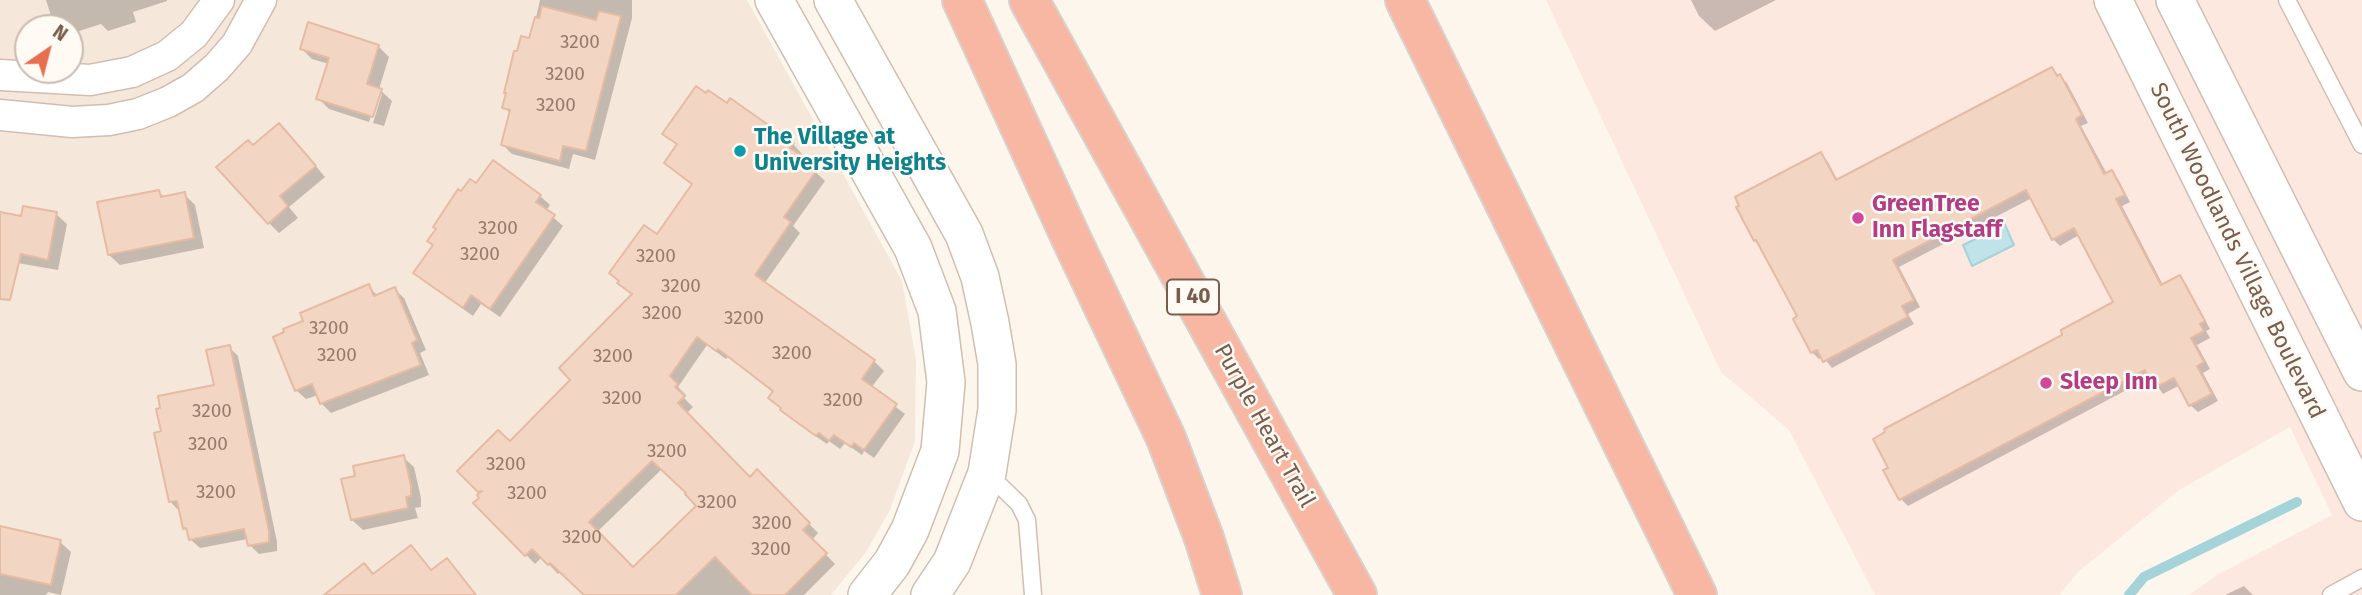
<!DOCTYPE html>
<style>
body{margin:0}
#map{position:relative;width:2362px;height:595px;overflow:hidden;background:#fdf6ec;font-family:"Fira Sans",sans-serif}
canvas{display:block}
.north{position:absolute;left:14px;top:14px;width:70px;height:70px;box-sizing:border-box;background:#fffaf3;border:2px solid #cabbb1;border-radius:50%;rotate:35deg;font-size:19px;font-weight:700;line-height:28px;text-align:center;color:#7a5c4d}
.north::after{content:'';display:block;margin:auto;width:24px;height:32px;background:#e76f51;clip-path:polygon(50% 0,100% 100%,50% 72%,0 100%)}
</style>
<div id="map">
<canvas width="2362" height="595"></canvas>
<div class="north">N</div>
</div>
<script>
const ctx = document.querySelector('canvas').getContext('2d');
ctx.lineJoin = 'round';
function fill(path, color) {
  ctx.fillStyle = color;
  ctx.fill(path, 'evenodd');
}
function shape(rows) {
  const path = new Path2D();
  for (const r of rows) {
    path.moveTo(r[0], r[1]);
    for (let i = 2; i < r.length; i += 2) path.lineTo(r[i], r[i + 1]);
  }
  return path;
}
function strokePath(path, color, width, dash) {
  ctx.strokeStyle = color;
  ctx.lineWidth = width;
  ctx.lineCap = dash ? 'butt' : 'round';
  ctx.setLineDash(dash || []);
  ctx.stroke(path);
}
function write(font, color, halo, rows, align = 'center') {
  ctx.font = font + ' "Fira Sans",sans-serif';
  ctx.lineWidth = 5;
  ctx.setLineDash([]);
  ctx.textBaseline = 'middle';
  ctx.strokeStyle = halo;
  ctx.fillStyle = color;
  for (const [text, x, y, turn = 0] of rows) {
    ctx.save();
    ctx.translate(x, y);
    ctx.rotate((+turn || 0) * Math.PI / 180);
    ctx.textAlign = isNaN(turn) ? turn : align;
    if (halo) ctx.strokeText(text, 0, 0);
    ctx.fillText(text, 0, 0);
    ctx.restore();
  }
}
fill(shape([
 [0,0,747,0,902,281,916,360,915,441,890,510,866,552,831,595,0,595],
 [28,28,70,28,70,70,28,70]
]), '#f5e8da');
fill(shape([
 [1546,0,2362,0,2362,595,2189,595,2217,575,2332,515,2290,427,2179,490,2078,572,2059,595,1875,595,1789,430,1721,372]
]), '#fde8e0');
const water = shape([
 [2005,225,2014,245,1972,266,1963,245,2005,225]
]);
fill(water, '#bfe3e8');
strokePath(water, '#a5d3da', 2);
fill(shape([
 [46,0,167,0,167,1,133,12,136,22,108,31,101,24,70,34,70,28,57,28,54,25],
 [540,0,632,0,632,18,595,160,573,154,569,169,512,154,503,145,511,114,504,107,507,94,531,40],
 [1691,0,1776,0,1715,31,1699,16],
 [378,46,389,57,379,89,392,101,384,126,373,123,382,94,378,94,369,122,329,109,318,98,329,64,312,59,302,49],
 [2052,69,2067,83,2088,123,2081,126,2107,174,2111,172,2118,179,2130,202,2122,206,2163,285,2179,277,2186,284,2210,329,2206,331,2210,338,2197,345,2210,369,2203,373,2218,401,2198,412,2190,405,2180,385,2163,394,2151,377,1908,506,1901,499,1886,471,2065,335,2116,303,2079,235,2060,246,2053,239,2032,198,1899,267,1920,307,1908,314,1914,324,1832,368,1823,357,1819,359,1812,352,1799,317,1762,247,1755,240,1821,155,1828,162,1838,181],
 [665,134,793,144,802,154,800,157,825,181,793,226,800,233,764,284,874,361,884,371,871,388,905,414,874,458,864,451,862,455,845,443,840,449,829,441,827,444,791,419,770,398,774,393,728,357,726,359,707,345,678,387,686,395,683,397,693,407,686,414,750,479,767,481,818,533,812,540,835,564,804,595,586,595,561,571,558,574,542,557,535,564,476,503,482,494,459,471,510,444,573,380,633,295,620,283,657,237,693,185,666,163,678,146],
 [662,469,698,506,633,569,597,532],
 [290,136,325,177,289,207,298,218,279,233,269,223,253,147],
 [477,186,540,196,550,205,546,211,563,226,500,317,481,304,473,316,425,282,416,273,434,246,461,194],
 [159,192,165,198,184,194,195,205,204,248,120,265,109,255],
 [0,214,22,218,56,214,67,224,58,270,0,260],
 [368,286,378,296,394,289,404,298,426,350,420,353,429,375,331,413,321,403,318,395,306,399,296,390,305,322],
 [229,347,238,356,277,542,277,551,259,554,250,545,248,539,200,548,190,539,189,533,184,528,179,511,170,501,163,433,216,387],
 [403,457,414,467,421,498,421,507,415,508,418,518,363,530,352,520,357,477],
 [0,528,60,542,71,552,61,595,48,592,46,595,0,595],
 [2244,586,2253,595,2225,595]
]), '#0003');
strokePath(shape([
 [2129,595,2144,577,2297,502]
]), '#a5d3da', 10);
const building = shape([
 [542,6,596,20,599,11,621,16,586,151,563,146,560,161,501,145,510,110,502,108,506,93,504,93,514,51,517,51,521,36,529,38,535,17,539,18,542,6],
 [308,22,379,45,367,84,382,89,373,117,316,99,329,58,300,49,308,22],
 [2052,67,2057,76,2060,74,2082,115,2076,119,2104,174,2112,170,2125,195,2116,199,2161,285,2180,275,2205,321,2200,324,2204,331,2191,338,2204,362,2197,366,2212,394,2189,406,2174,378,2154,388,2145,370,1899,500,1883,470,1888,468,1873,439,1885,432,1884,429,2062,335,2061,330,2113,302,2074,228,2052,240,2026,190,1893,260,1914,300,1902,306,1908,317,1823,362,1817,350,1811,353,1793,319,1797,316,1756,240,1754,241,1736,207,1739,206,1735,197,1821,152,1836,180,2052,67],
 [696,86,706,93,708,90,727,103,730,98,794,143,790,148,808,160,806,163,816,171,784,217,791,222,755,275,875,360,862,379,897,404,864,450,854,443,851,447,834,435,829,441,819,433,816,436,780,410,781,408,768,398,773,391,718,349,716,351,697,337,670,376,678,384,675,387,685,396,678,403,750,477,757,469,810,523,803,530,827,553,785,595,752,595,715,557,676,595,584,595,550,563,548,565,532,549,525,556,473,503,479,498,477,495,482,491,478,492,457,471,498,430,510,441,570,380,559,368,632,294,617,283,619,281,609,273,644,225,657,234,692,184,664,163,677,144,662,134,696,86],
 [652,461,686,493,685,494,696,506,633,567,589,522,652,461],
 [279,123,316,166,280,196,288,206,268,224,216,167,248,140,253,145,279,123],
 [493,160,541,195,536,202,555,215,490,309,471,295,463,308,413,273,433,245,427,241,436,229,433,227,458,189,461,191,470,179,476,183,493,160],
 [159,190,161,197,185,192,194,238,108,255,97,202,159,190],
 [23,206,57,212,48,260,21,254,10,300,0,299,0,212,21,216,23,206],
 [369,284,374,296,395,287,417,340,412,343,421,365,320,404,312,384,295,391,273,337,284,332,283,329,303,321,300,313,369,284],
 [230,345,269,531,269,542,248,546,244,529,189,540,186,528,183,529,177,501,169,502,154,433,161,431,156,409,160,408,158,396,214,385,206,350,230,345],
 [404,455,411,486,411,496,406,497,408,508,351,520,341,479,355,476,353,466,404,455],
 [0,526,61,540,51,585,0,574,0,526],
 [411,545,431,570,447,558,476,595,324,595,364,563,373,574,411,545]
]);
fill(building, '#f3d5c3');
strokePath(building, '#e6bba3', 2);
const service = shape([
 [2287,0,2362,145],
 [987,473,1019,504,1027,520,1033,595],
 [2331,595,2362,578]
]);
const minor = shape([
 [0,75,90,80,132,72,167,56,194,34,219,0],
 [0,115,72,122,109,120,138,114,168,102,193,88,217,67,237,44,261,0]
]);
const tertiary = shape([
 [774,0,913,248,937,311,946,382,940,451,910,530,892,563,867,595],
 [833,0,964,234,980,277,990,323,997,364,997,410,987,473,952,562,930,595],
 [2113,0,2362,502],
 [2175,0,2362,372]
]);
const motorway = shape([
 [962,0,1071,238,1166,438,1204,538,1222,595],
 [1029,0,1357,595],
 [1405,0,1697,595]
]);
strokePath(service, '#d1beb0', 19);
strokePath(minor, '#d1beb0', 33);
strokePath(tertiary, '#d1beb0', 40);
strokePath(motorway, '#dad1cd', 42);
strokePath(service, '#fff', 16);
strokePath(minor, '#fff', 30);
strokePath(tertiary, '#fff', 37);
strokePath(motorway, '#f7b7a3', 38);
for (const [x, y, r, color] of [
 [740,151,7,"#0f9aa8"],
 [1858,218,7,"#d1479c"],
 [2046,383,7,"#d1479c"]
]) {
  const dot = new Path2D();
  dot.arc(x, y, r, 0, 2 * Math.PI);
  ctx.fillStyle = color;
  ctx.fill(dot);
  strokePath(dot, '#fffaf3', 2.5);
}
write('19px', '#987a6a', null, [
 ["3200",580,43],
 ["3200",565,75],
 ["3200",556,106],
 ["3200",498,229],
 ["3200",480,255],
 ["3200",656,257],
 ["3200",681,287],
 ["3200",662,314],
 ["3200",744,319],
 ["3200",329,329],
 ["3200",792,354],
 ["3200",337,356],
 ["3200",613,357],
 ["3200",622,399],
 ["3200",843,401],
 ["3200",212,412],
 ["3200",208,445],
 ["3200",667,452],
 ["3200",506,465],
 ["3200",216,493],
 ["3200",527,494],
 ["3200",717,503],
 ["3200",772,524],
 ["3200",582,538],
 ["3200",771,550]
]);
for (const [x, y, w] of [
 [1193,297,52]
]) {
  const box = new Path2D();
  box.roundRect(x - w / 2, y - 17.5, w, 35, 5);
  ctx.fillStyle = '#fffaf3';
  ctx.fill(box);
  strokePath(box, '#7a5c4d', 2);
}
write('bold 21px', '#7a5c4d', null, [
 ["I 40",1193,297]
]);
write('bold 23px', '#0d838f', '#fffaf3', [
 ["The Village at",754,138],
 ["University Heights",754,164]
], 'left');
write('bold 23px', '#b23c85', '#fffaf3', [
 ["GreenTree",1872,205],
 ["Inn Flagstaff",1872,231],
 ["Sleep Inn",2060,383]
], 'left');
write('23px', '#7a5c4d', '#fffaf3', [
 ["South Woodlands Village Boulevard",2237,251,64],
 ["Purple Heart Trail",1264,426,61]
]);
</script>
